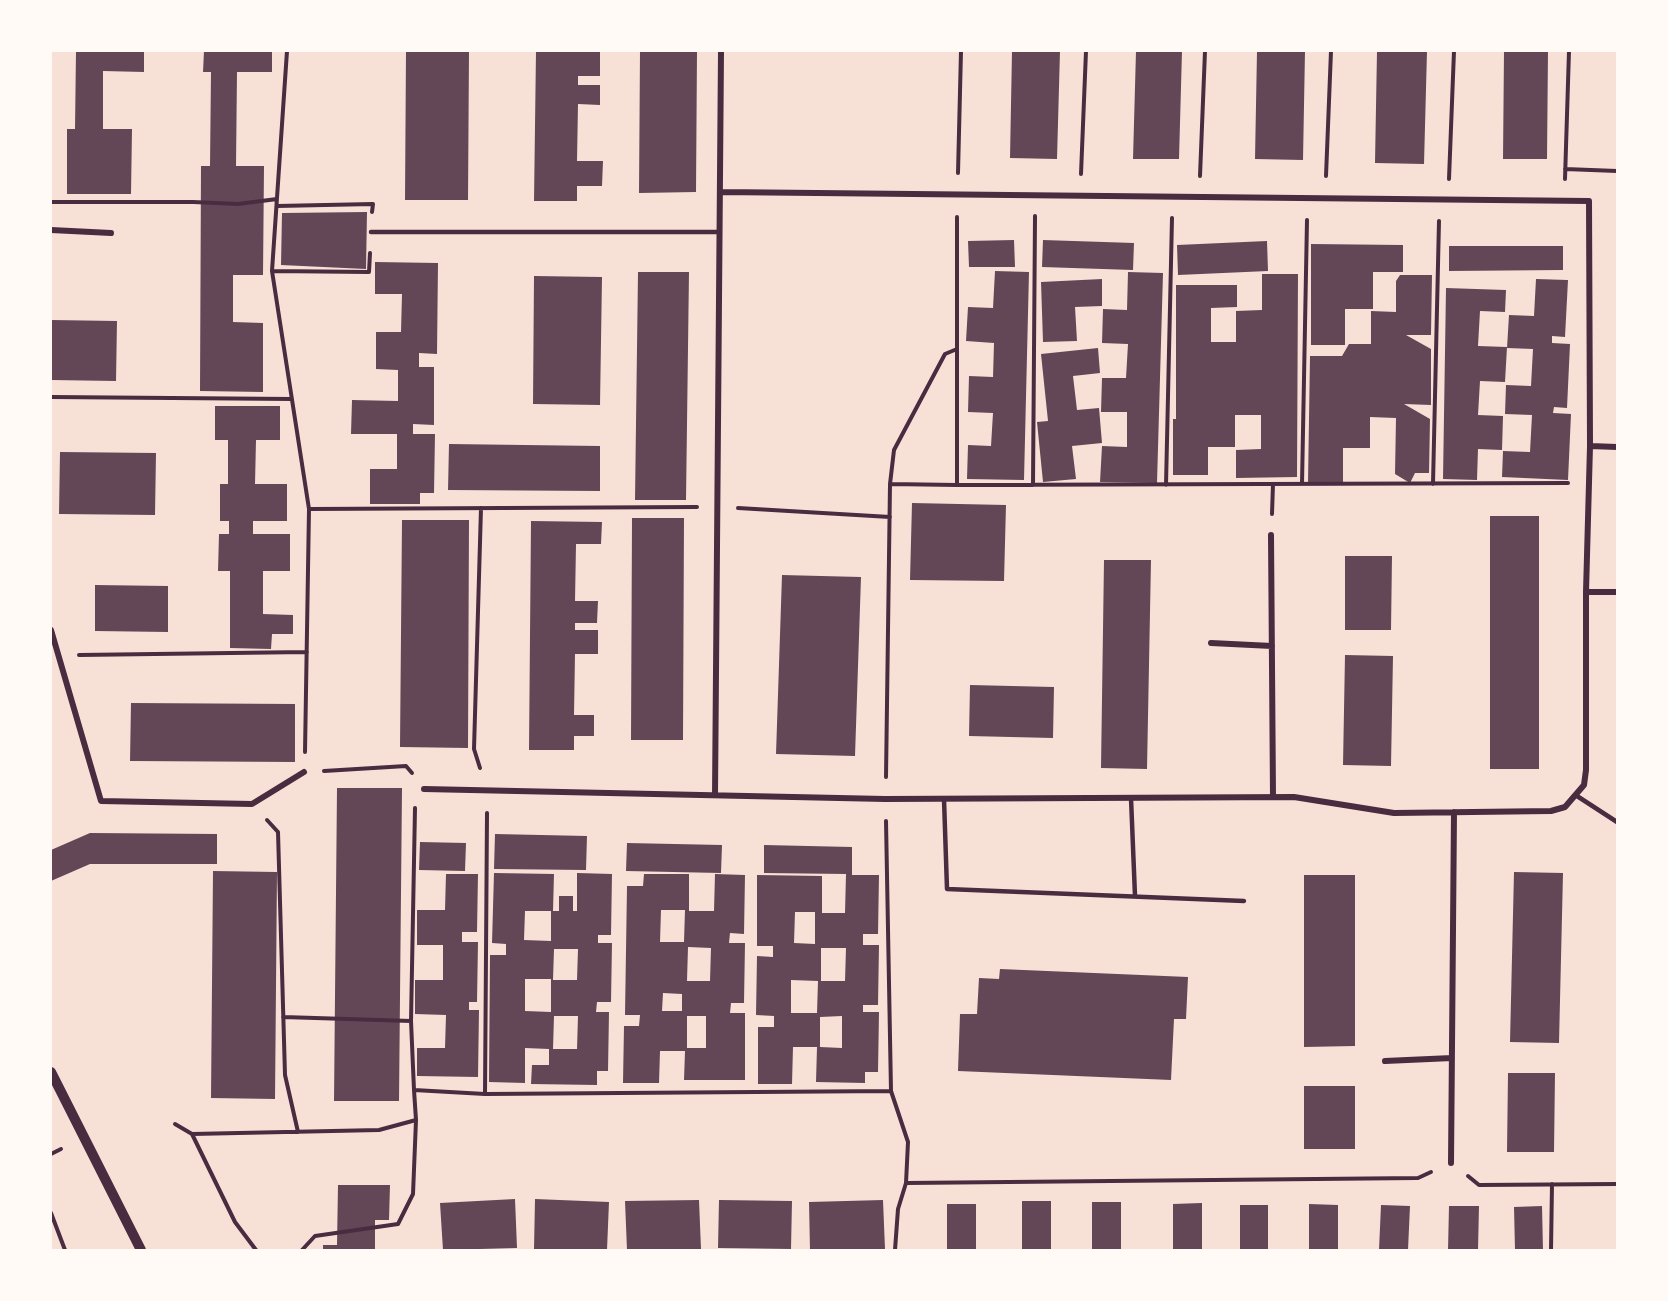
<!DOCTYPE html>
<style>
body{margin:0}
#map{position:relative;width:1668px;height:1301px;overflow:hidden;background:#f7e1d7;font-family:"Exo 2",sans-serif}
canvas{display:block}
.frame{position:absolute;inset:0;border:52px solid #fffaf5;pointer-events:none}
</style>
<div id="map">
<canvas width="1668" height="1301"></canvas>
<div class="frame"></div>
</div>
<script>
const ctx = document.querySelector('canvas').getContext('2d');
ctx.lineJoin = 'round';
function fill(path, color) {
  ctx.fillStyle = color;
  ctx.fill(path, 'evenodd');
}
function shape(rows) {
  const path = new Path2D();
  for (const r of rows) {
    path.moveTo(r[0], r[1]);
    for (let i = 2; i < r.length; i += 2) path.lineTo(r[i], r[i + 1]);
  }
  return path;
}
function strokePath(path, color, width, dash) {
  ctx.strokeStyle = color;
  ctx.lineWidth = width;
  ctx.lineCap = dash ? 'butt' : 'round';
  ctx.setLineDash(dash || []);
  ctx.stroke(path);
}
fill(shape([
 [76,51,144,51,144,72,103,71,103,129,132,129,131,194,67,194,67,129,75,129],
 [204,51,272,51,272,72,237,72,236,166,264,166,263,275,233,275,233,322,263,323,263,392,200,391,201,166,210,166,211,72,203,72],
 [406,51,469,51,468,200,405,200],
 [536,51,600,51,600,76,578,76,578,85,600,85,600,105,578,104,577,161,603,161,602,186,577,186,577,201,534,201],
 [640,51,697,51,696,192,639,193],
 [1012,51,1060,51,1057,159,1010,158],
 [1136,51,1182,51,1179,159,1133,159],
 [1257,51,1305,51,1303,160,1255,159],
 [1377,51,1427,51,1424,164,1375,163],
 [1504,51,1548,51,1547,159,1503,159],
 [367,212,366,269,281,265,282,213],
 [1014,240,1015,267,969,267,968,241],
 [1043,240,1134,243,1133,270,1042,267],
 [1267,241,1268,271,1178,275,1177,245],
 [1311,244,1403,245,1403,272,1373,272,1373,309,1345,309,1345,345,1311,345],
 [1449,246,1563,246,1563,270,1449,271],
 [375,262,438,263,437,354,419,353,419,367,434,367,434,425,413,424,413,434,435,434,434,493,420,493,420,504,370,504,370,469,397,469,397,434,351,434,352,400,398,401,398,370,376,369,376,332,401,332,402,294,375,294],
 [995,271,1029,272,1024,480,967,479,968,445,991,446,993,413,968,412,969,376,993,377,994,343,966,341,968,307,993,308],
 [638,272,689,272,686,500,635,500],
 [1128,272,1163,273,1157,483,1100,482,1102,446,1127,447,1127,412,1101,412,1102,378,1126,378,1128,344,1102,343,1103,309,1127,310],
 [1262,274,1298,274,1297,477,1236,478,1236,450,1261,449,1261,415,1235,415,1235,447,1208,447,1208,475,1173,475,1173,419,1176,419,1176,285,1237,285,1237,307,1211,308,1211,342,1236,342,1236,311,1262,310],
 [1400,275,1432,275,1431,335,1406,335,1431,349,1431,405,1404,404,1430,419,1429,473,1415,473,1410,483,1395,474,1396,418,1370,417,1370,448,1343,448,1343,483,1308,482,1310,356,1342,356,1349,344,1371,344,1371,311,1396,312,1396,281],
 [534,276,602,277,600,405,533,404],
 [1102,279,1102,306,1075,307,1077,341,1043,342,1041,282],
 [1536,279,1568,280,1565,337,1552,336,1552,343,1570,344,1567,408,1554,407,1553,413,1571,414,1568,480,1502,477,1503,451,1530,452,1532,415,1505,414,1506,385,1531,386,1533,349,1507,348,1509,315,1534,316],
 [1446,288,1506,290,1505,312,1480,311,1478,346,1507,347,1505,382,1480,381,1478,415,1503,416,1502,450,1478,449,1477,480,1443,479],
 [51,320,117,321,116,381,51,380],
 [1098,348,1100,373,1073,376,1077,410,1099,408,1102,443,1072,446,1076,479,1043,482,1037,422,1048,421,1041,354],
 [215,406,280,406,280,440,256,440,255,484,287,484,287,521,253,521,253,534,290,534,290,571,263,571,263,614,293,615,293,634,272,634,271,649,230,648,230,571,218,571,219,534,229,534,229,521,220,521,220,484,228,484,228,440,215,440],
 [449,444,600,446,600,491,448,490],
 [60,452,156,453,155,515,59,514],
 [912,503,1006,505,1004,581,910,580],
 [1490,516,1539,516,1539,769,1490,769],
 [632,518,684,518,683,740,631,740],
 [402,520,469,520,468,748,400,747],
 [531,521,602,522,601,544,576,544,575,601,598,601,597,623,575,623,575,630,598,630,598,654,575,654,574,715,594,715,594,736,574,736,574,750,529,750],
 [1345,556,1392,556,1391,630,1345,630],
 [1104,560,1151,560,1147,769,1101,768],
 [782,575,861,577,855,756,776,754],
 [95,585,168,586,168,632,95,631],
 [1345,655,1393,656,1391,766,1343,765],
 [970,685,1054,687,1053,738,969,736],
 [131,703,295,704,295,762,130,761],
 [337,788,402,788,399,1101,334,1101],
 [90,833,217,834,217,864,90,864,51,881,51,850],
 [495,834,587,836,586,870,494,869],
 [420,842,466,843,465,871,419,870],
 [627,843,722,845,721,873,626,871],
 [764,845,852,847,852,875,879,875,878,934,863,934,863,945,879,945,878,1005,863,1005,863,1012,879,1012,878,1072,865,1072,865,1083,816,1082,817,1047,793,1047,792,1084,758,1084,758,1027,774,1027,774,1016,756,1015,757,956,773,957,773,946,757,946,757,875,822,876,822,913,845,913,846,874,764,873],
 [795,912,815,912,815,944,794,943],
 [821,948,846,948,845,981,821,981],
 [791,980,818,981,817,1013,791,1013],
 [842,1016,842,1048,820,1047,820,1017],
 [213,871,277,872,275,1099,211,1098],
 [1514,872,1563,873,1559,1043,1510,1042],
 [494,873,554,874,553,911,559,911,559,896,573,896,573,911,577,911,577,873,612,874,611,935,598,935,598,943,612,943,611,1002,597,1002,596,1012,609,1012,608,1071,597,1071,597,1085,531,1084,532,1065,549,1065,549,1049,525,1048,525,1083,489,1082,490,955,506,955,506,944,492,943],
 [525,911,551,911,551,941,524,940],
 [554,949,578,949,577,980,553,980],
 [525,979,551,979,551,1012,525,1011],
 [554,1016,578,1016,577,1049,553,1049],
 [446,874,478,874,477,932,462,932,462,942,478,942,477,1002,469,1002,469,1010,479,1010,478,1077,417,1076,417,1048,445,1048,446,1015,415,1014,415,980,443,980,443,945,417,945,417,910,445,910],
 [644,874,689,874,689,911,714,911,715,874,745,875,744,934,730,933,729,943,745,943,744,1003,731,1003,730,1013,745,1013,745,1080,684,1080,685,1051,660,1051,659,1083,623,1083,624,1026,639,1026,640,1015,625,1015,627,886,643,886],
 [661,910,685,910,684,942,660,942],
 [688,947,711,948,710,981,687,981],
 [663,993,682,994,682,1011,662,1011],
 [687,1016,706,1016,706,1048,687,1048],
 [1304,875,1355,875,1355,1046,1304,1047],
 [1000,969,1188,977,1186,1019,1174,1019,1171,1080,958,1071,960,1014,977,1014,979,978,999,979],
 [1508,1073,1555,1073,1554,1152,1507,1152],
 [1304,1086,1355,1086,1355,1149,1304,1149],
 [338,1185,390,1185,389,1220,375,1220,375,1250,323,1250,323,1245,337,1245],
 [515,1199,517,1248,443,1250,440,1203],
 [535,1199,609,1202,607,1250,534,1249],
 [699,1200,701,1249,627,1250,625,1201],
 [719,1200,792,1201,791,1249,718,1248],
 [883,1200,885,1249,810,1250,809,1202],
 [1022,1201,1051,1201,1051,1250,1022,1250],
 [1092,1202,1121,1202,1121,1250,1092,1250],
 [1202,1203,1202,1250,1173,1250,1173,1204],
 [947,1204,976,1204,976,1250,947,1250],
 [1309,1204,1338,1205,1338,1250,1309,1250],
 [1240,1205,1268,1205,1268,1250,1240,1250],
 [1381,1205,1410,1206,1408,1250,1379,1250],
 [1449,1206,1479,1206,1478,1250,1448,1250],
 [1542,1206,1543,1250,1515,1250,1514,1207]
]), '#644757');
strokePath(shape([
 [287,51,272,271,309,509,305,752],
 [1565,169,1617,171],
 [958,173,961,51],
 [1081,174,1086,51],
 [1200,176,1205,51],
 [1326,176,1331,51],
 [1449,179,1454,51],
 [1565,179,1569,51],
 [51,202,193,202,238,204,277,199],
 [277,206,373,204,372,212],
 [272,271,369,272,370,253],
 [51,397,292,399],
 [890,484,894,450,945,354,957,349],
 [1302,484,1307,220],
 [1433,484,1439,221],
 [957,485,1568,483],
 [1033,485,1035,216],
 [1166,485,1172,218],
 [738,508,890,517],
 [309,509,697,507],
 [1272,514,1273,484],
 [79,655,307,652],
 [480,768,474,749,481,508],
 [324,771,406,766,412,773],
 [886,777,890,484,957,485,957,217],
 [267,820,278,832,285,1075,298,1132],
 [886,821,891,1091,908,1142,906,1183,898,1209,895,1250],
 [283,1017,411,1021],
 [414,1090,411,1021,415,808],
 [485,1094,487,813],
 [175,1124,192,1134,235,1222,256,1250],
 [192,1134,379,1130,416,1120],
 [51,1154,61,1149],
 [1468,1176,1479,1185,1617,1184],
 [906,1183,1418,1178,1431,1172],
 [51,1213,65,1250],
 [302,1250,315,1236,398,1224,413,1194,416,1120,414,1090,485,1094,891,1091],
 [1551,1250,1552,1184]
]), '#4a2c40', 4);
strokePath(shape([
 [371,232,719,232],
 [1577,796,1617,822],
 [1131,798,1135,896],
 [944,799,947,889,1244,901]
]), '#4a2c40', 4.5);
strokePath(shape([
 [51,230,111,233],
 [1590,446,1617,447],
 [1271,535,1273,797],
 [1586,592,1617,592],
 [51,630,101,801,252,804,304,772],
 [1211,643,1272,646],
 [424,789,885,799,1294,797,1394,813,1551,811,1565,807,1584,785,1586,770,1586,592,1590,446,1589,201,720,192],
 [715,795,721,51],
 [1385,1061,1452,1058],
 [1451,1163,1454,812]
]), '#4a2c40', 6);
strokePath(shape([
 [51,1072,141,1250]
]), '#4a2c40', 10);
</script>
